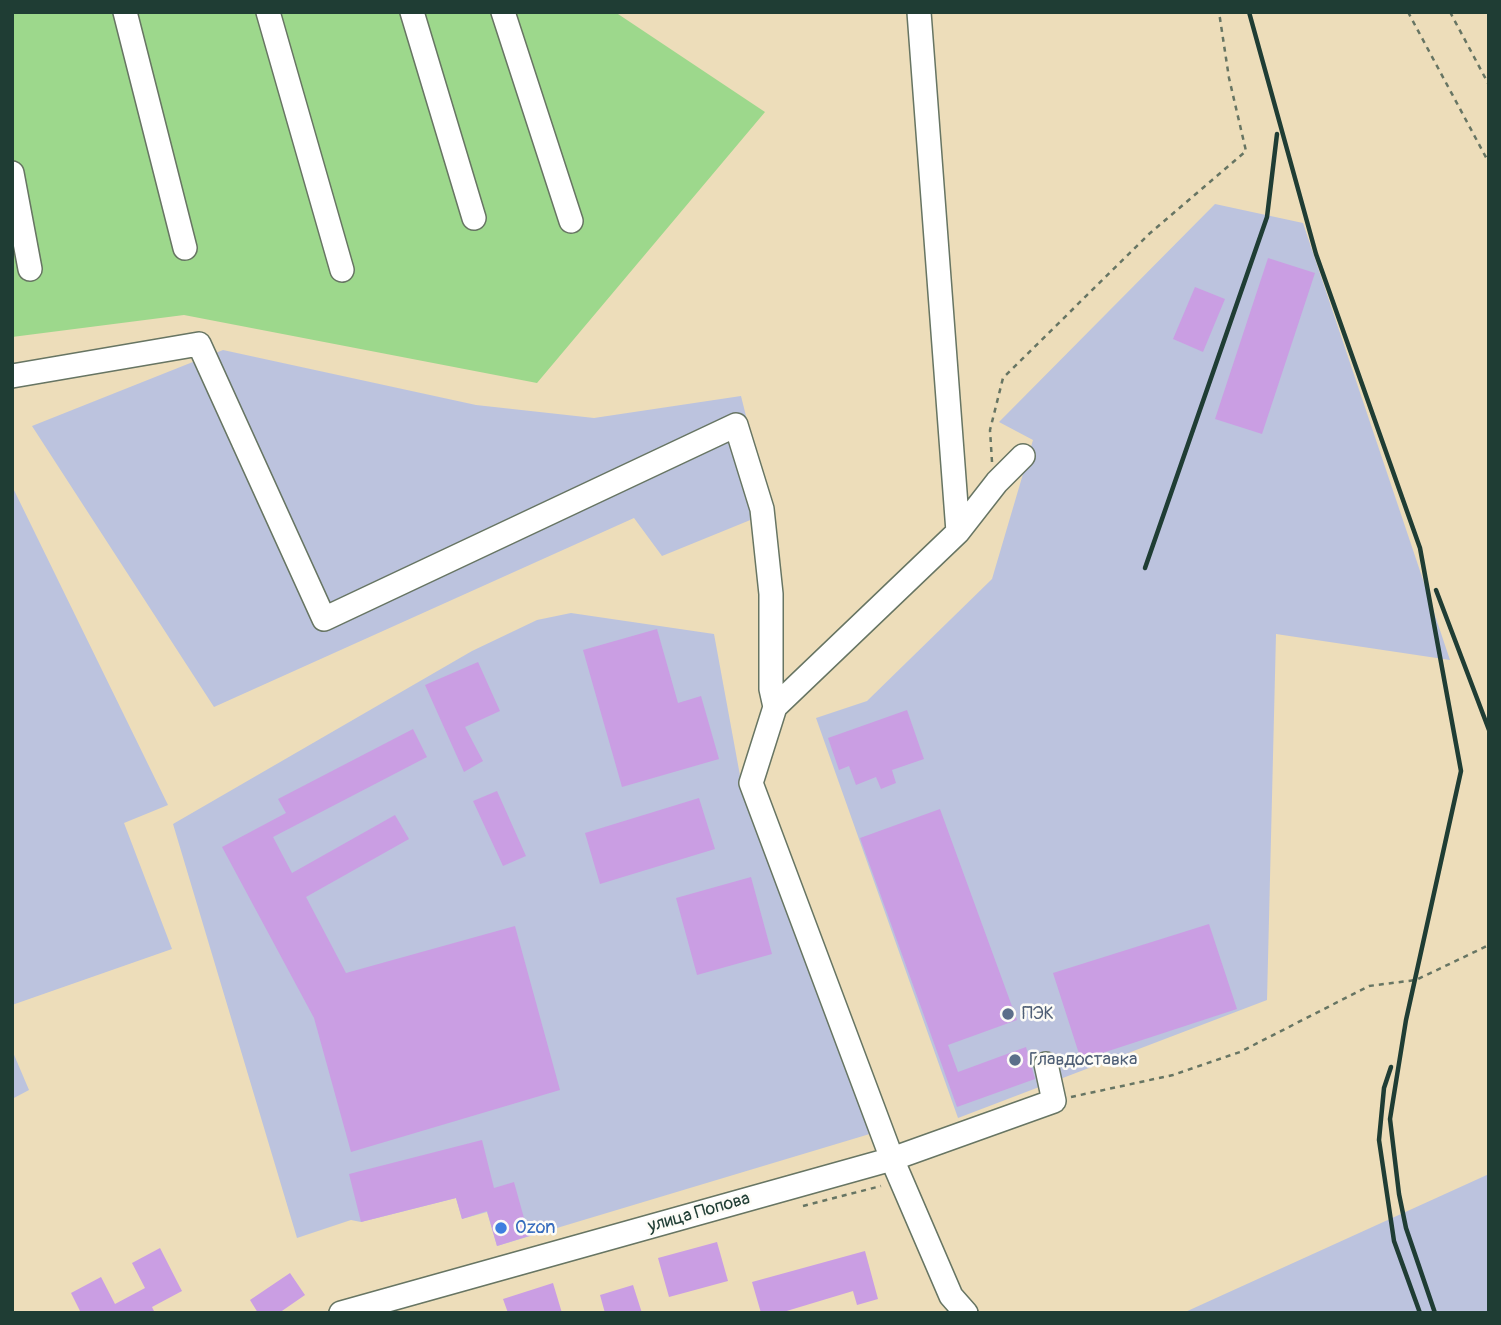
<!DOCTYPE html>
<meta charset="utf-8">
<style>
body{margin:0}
#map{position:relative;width:1501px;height:1325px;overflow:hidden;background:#edddba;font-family:Pangolin,sans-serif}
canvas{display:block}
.frame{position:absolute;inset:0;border:14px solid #1f3d34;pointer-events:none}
</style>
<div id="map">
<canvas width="1501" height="1325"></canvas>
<div class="frame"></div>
</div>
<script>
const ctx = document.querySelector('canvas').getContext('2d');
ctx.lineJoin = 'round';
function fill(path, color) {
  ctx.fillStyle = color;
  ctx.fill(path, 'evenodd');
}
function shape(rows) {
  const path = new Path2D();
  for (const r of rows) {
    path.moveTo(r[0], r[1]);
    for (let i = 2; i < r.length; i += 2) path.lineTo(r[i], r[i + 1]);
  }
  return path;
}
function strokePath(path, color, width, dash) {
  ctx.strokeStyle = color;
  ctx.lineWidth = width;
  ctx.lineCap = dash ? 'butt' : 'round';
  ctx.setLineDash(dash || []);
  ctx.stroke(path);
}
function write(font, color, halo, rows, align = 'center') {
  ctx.font = font + ' Pangolin,sans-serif';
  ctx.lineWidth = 5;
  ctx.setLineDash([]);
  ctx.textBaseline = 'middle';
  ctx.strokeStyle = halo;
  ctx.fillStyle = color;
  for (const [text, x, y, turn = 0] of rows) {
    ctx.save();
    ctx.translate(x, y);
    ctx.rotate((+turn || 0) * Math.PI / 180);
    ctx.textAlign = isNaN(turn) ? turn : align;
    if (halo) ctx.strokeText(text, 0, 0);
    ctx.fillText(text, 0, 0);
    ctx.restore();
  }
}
fill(shape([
 [1215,204,1303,223,1450,660,1276,634,1267,1000,958,1118,816,718,867,701,992,579,1033,440,999,422],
 [223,350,476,405,594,418,741,396,770,512,662,556,634,518,214,707,32,426],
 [12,486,168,805,124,823,172,949,12,1005],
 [571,613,714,634,741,781,873,1133,497,1246,487,1212,462,1219,456,1198,361,1222,351,1220,297,1238,173,824,472,651,537,620],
 [12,1050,29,1090,12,1099],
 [1489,1174,1489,1313,1183,1313]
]), '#bcc3de');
fill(shape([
 [12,12,615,12,765,112,537,383,184,315,12,337]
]), '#9dd88c');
fill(shape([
 [1268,258,1315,273,1262,434,1215,419],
 [1195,287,1225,299,1203,352,1173,339],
 [657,629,678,703,701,696,719,759,622,787,583,650],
 [478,662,500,711,465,727,483,761,464,772,425,685],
 [907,710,924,759,892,770,896,783,881,789,876,777,856,785,849,766,839,770,828,738],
 [413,729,427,757,273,837,292,873,395,815,409,839,306,897,346,973,515,926,560,1090,351,1152,314,1018,222,847,286,813,278,799],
 [497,791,526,856,503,866,473,801],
 [699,798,715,849,600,884,585,833],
 [940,809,1017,1020,948,1045,958,1072,1026,1047,1035,1079,957,1107,860,838],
 [751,877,772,954,697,975,676,898],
 [1209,924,1237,1009,1081,1060,1053,973],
 [482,1140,494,1188,514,1182,529,1236,497,1246,487,1211,462,1219,456,1198,361,1222,349,1174],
 [717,1242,728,1281,669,1297,658,1258],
 [160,1248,182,1291,152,1307,155,1313,81,1313,71,1293,101,1277,115,1304,145,1288,132,1263],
 [865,1251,878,1299,857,1305,853,1291,780,1313,761,1313,752,1282],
 [290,1273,305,1295,279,1313,258,1313,250,1300],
 [553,1283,562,1313,508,1313,503,1299],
 [633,1285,642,1313,605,1313,600,1295]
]), '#ca9ee3');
const minor = shape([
 [125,12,185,248],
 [268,12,342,270],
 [412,12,474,218],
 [503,12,571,221],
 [919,12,958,532],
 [12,173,30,269],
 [12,376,199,344,324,619,736,425,762,509,771,594,771,689,775,707],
 [341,1313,892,1159,1054,1101,1046,1064],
 [966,1313,951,1296,892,1159,751,783,775,707,958,532,997,482,1023,456]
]);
strokePath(minor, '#677563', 26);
strokePath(shape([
 [1408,12,1489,163],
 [1450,12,1489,85],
 [992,462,990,430,1003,378,1149,234,1246,151,1229,78,1219,12],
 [1071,1097,1173,1075,1240,1052,1369,986,1416,980,1489,945],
 [803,1206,881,1186]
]), '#677563', 2.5, [5, 5]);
strokePath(minor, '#fff', 23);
strokePath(shape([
 [1249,12,1316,254,1420,548,1461,771,1406,1020,1390,1119,1399,1194,1406,1228,1435,1313],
 [1145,568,1267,217,1277,134],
 [1436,590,1489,730],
 [1391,1067,1384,1088,1379,1140,1394,1241,1420,1313]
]), '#1f3d34', 4.5);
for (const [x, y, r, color] of [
 [1008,1014,7,"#5c6f8a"],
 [1015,1060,7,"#5c6f8a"],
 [501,1228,7,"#3f7fe0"]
]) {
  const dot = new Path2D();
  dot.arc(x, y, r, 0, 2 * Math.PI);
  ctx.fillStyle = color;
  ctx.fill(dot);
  strokePath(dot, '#fdfcf7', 2.5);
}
write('18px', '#4e5e75', '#fdfcf7', [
 ["ПЭК",1022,1014],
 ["Главдоставка",1029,1060]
], 'left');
write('18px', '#1f3d34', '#fdfcf7', [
 ["улица Попова",699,1213,-16]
]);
write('18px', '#366cbe', '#fdfcf7', [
 ["Ozon",515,1228]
], 'left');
</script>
